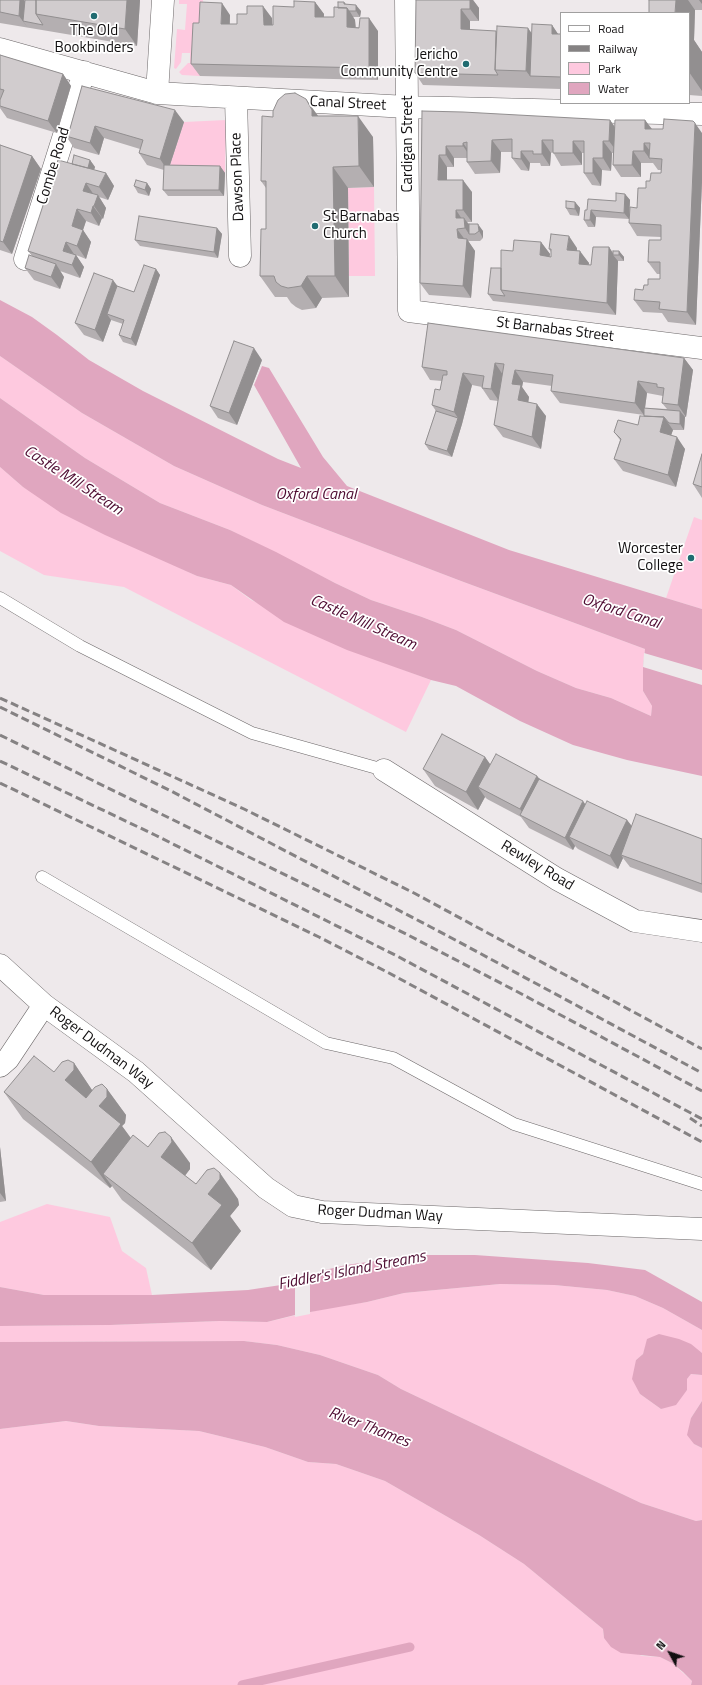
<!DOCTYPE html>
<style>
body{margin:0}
#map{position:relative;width:702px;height:1685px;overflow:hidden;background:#eee9eb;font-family:"Titillium Web",sans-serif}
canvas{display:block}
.legend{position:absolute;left:560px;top:12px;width:130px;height:92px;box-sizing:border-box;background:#fff;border:1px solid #a09f9f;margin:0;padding:5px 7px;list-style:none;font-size:12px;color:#110f10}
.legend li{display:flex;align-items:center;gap:8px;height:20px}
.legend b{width:20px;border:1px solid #a09f9f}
.north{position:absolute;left:650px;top:1633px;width:40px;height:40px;-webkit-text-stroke:3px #fff;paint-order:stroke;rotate:310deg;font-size:11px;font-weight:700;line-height:16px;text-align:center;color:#110f10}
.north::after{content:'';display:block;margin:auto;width:14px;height:18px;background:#110f10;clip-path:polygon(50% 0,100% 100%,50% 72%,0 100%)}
</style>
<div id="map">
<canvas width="702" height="1685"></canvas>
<ul class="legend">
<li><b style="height:5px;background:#fff"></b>Road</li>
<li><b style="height:5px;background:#858283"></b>Railway</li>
<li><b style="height:11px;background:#fec9df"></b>Park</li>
<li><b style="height:11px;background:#e0a6bf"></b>Water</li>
</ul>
<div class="north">N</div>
</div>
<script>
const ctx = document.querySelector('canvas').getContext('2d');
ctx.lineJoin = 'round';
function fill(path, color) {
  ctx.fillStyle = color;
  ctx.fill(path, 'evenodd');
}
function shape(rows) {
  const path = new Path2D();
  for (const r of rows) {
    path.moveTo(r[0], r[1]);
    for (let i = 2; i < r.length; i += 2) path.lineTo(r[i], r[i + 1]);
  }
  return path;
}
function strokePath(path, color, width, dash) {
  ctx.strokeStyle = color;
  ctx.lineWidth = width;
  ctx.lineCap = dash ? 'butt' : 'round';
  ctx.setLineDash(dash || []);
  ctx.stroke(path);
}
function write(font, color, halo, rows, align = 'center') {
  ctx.font = font + ' "Titillium Web",sans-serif';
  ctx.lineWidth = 3.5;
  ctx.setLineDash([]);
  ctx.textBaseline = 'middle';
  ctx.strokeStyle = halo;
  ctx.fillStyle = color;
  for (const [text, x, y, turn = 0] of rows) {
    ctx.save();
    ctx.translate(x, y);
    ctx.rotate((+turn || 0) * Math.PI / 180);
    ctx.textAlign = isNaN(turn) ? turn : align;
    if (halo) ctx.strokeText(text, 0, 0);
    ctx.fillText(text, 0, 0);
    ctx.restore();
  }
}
fill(shape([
 [179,0,203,0,200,76,182,75,179,72,188,63,190,63,190,53,182,53,181,62,176,69,174,68,177,29,185,30,187,4,179,4],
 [226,120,225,173,168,171,184,122],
 [374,187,375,276,349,276,348,188],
 [0,356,82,413,174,466,262,505,461,581,645,649,643,667,643,691,652,706,651,716,611,698,576,688,537,671,456,630,422,617,371,600,335,583,230,530,160,503,85,458,0,398],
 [0,467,23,487,161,559,197,576,231,585,251,600,404,670,431,680,406,732,124,587,44,575,0,551],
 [694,517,702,520,702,609,666,598],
 [47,1204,110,1217,122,1251,146,1268,152,1295,44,1295,0,1287,0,1222],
 [500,1284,554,1285,607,1290,635,1296,663,1308,702,1330,702,1353,648,1339,643,1354,636,1360,640,1394,661,1409,687,1390,687,1379,691,1374,702,1375,702,1401,691,1418,694,1444,702,1448,702,1520,696,1521,641,1503,401,1389,378,1375,320,1355,277,1345,244,1341,0,1342,0,1326,110,1325,220,1321,267,1322,331,1307,367,1302,404,1293],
 [66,1421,99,1426,199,1431,265,1447,308,1462,336,1464,385,1481,479,1535,524,1564,603,1629,604,1638,642,1656,660,1657,672,1663,692,1681,691,1685,0,1685,0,1429]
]), '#fec9df');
fill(shape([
 [0,300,32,317,57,335,89,360,143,391,278,459,301,468,254,385,262,366,269,368,323,457,347,486,509,550,702,609,702,776,627,760,573,745,520,721,456,686,431,680,347,650,284,622,231,585,197,576,105,535,61,513,23,487,0,467,0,398,85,458,160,503,230,530,276,552,335,583,371,600,422,617,456,630,537,671,576,688,611,698,651,716,652,706,643,691,643,667,645,649,461,581,262,505,174,466,82,413,0,356],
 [418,1255,475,1255,588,1263,645,1270,702,1302,702,1330,663,1308,635,1296,607,1290,554,1285,500,1284,404,1293,367,1302,299,1314,267,1322,220,1321,110,1325,0,1326,0,1287,44,1295,152,1295,248,1290,294,1283,325,1270,346,1265],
 [659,1334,679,1339,691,1344,702,1353,702,1375,691,1374,687,1379,687,1390,676,1405,661,1409,640,1394,632,1379,636,1360,643,1354,647,1339],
 [244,1341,277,1345,320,1355,378,1375,401,1389,641,1503,696,1521,702,1520,702,1685,691,1685,692,1681,683,1672,672,1663,660,1657,621,1653,611,1647,604,1638,603,1629,524,1564,479,1535,385,1481,336,1464,308,1462,265,1447,199,1431,99,1426,66,1421,0,1429,0,1342],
 [702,1401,702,1448,694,1444,687,1435,691,1418]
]), '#e0a6bf');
fill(shape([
 [644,653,702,670,702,685,643,667],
 [310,1274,310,1314,295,1317,295,1280]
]), '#eee9eb');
strokePath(shape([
 [242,1685,410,1647]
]), '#e0a6bf', 9);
const lane = shape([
 [0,598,80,646,252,733,384,770],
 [42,877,326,1043,393,1058,514,1124,702,1184]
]);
const street = shape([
 [406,0,409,311,702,348],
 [0,49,157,93,407,107,702,114],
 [157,93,163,0],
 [236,98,240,256],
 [25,259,84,72],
 [384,770,557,879,635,921,702,931],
 [0,965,44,1005,136,1072,266,1188,293,1206,322,1212,702,1229],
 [0,1066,8,1059,44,1005]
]);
strokePath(lane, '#6b6768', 13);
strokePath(street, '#6b6768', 23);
strokePath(lane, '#fff', 12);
strokePath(street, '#fff', 22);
strokePath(shape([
 [0,698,244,809,414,893,702,1049],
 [0,707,171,791,446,935,702,1073],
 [0,735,406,934,516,991,702,1091],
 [0,761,155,835,397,956,702,1119],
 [0,783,319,937,389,973,702,1142],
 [690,1118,702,1126]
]), '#858283', 3, [8, 4]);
fill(shape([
 [0,0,24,0,25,2,25,0,140,0,137,46,48,31,0,23],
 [416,0,473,0,479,8,479,21,470,21,470,30,532,33,552,25,558,34,561,34,561,89,423,85,415,73],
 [649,0,702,0,702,10,695,10,694,40,702,52,702,96,689,95,689,13],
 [315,2,324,14,324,17,334,17,338,8,344,2,346,4,361,11,360,17,353,17,355,20,356,27,378,31,378,80,200,76,191,64,230,15,230,24,237,24,272,18,272,25,273,25,294,7],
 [0,55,63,74,71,86,57,133,7,118,0,108,1,98,0,98],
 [82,86,184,122,170,165,220,166,225,173,224,196,168,196,163,190,164,170,147,165,139,153,140,149,104,138,99,155,74,148,66,136,69,132],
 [422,111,610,120,615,127,645,120,652,129,702,133,702,181,696,325,668,322,662,313,643,312,634,300,643,290,648,285,660,279,660,274,657,274,648,262,661,240,661,237,637,236,629,223,637,208,646,188,650,181,661,173,661,170,658,170,653,163,641,163,641,177,621,177,613,165,613,153,612,153,611,171,602,170,601,186,592,185,584,173,584,153,582,153,582,165,561,166,553,152,551,153,550,166,541,166,540,163,530,163,529,171,521,170,512,158,512,152,501,152,500,173,475,174,467,162,467,158,454,158,454,167,447,167,447,180,472,192,472,222,467,222,469,224,483,231,483,238,480,241,468,241,475,251,471,298,429,295,420,283],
 [319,116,373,137,374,187,348,188,349,297,322,298,316,308,302,310,296,307,291,303,287,297,275,297,260,276,266,229,266,188,261,181],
 [0,145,32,156,41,169,12,254,0,250],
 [90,160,95,167,94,170,106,173,114,186,108,200,99,197,106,208,103,219,102,218,99,226,86,221,83,230,91,242,86,259,76,255,84,267,80,278,60,271,64,277,60,289,34,280,25,268,32,256,28,251,72,164],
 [147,183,151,189,149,196,138,193,134,186],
 [625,194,630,200,629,219,596,217,595,227,588,227,584,220,587,210,616,201],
 [575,202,580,208,579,216,570,215,566,208],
 [217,228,222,234,218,258,140,246,135,240],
 [541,242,550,254,549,257,551,257,551,252,549,249,577,248,577,251,589,263,588,265,591,265,609,247,613,253,619,251,624,257,624,261,618,261,616,315,493,301,488,294,501,268,513,251],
 [156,269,160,275,136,346,123,342,119,335,123,324,111,320,103,342,84,335,75,323,117,286,134,292],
 [428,323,684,358,693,370,686,417,685,417,684,430,673,430,671,435,685,449,676,487,623,471,614,459,620,440,614,432,638,425,644,416,644,411,644,415,560,403,551,391,552,386,523,382,522,387,529,397,528,402,546,416,541,449,503,437,494,425,498,401,490,400,482,388,482,387,472,385,462,424,452,457,429,450,425,444,436,411,432,405,440,390,442,381,430,380,422,367],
 [647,393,663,396,662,403,667,409,645,408],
 [262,360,237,425,218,418,210,406],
 [702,454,702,498,693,484],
 [485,757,490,764,537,776,540,779,585,804,627,820,632,826,702,839,702,893,630,867,623,858,618,869,578,849,575,846,573,850,529,828,521,817,487,799,485,797,478,810,435,786,423,769],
 [74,1063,92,1090,107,1089,126,1115,125,1123,122,1126,131,1138,148,1147,190,1163,190,1169,185,1176,196,1184,238,1199,239,1205,230,1216,241,1231,211,1270,122,1200,112,1186,110,1188,23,1119,4,1092,54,1072],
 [0,1147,6,1201,0,1202]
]), '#b4afb1');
fill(shape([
 [20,0,24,0,29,8,23,21,28,28,19,16],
 [127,0,140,0,137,46,125,29],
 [470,0,473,0,479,8,479,21,470,9],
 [676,0,688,0,695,10,694,40,702,52,702,91,689,72,689,13,675,13],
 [699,0,702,0,702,4],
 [315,2,324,14,323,29,315,17],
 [344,2,349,9,349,10,355,20,356,39,347,27],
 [222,3,230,15,229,36,221,24],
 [356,5,361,11,360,17,356,11],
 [263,6,272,18,273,37,264,25],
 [461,9,470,21,470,42,461,29],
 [369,18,378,31,378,80,369,68],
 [552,25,560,37,552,34],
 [528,28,540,45,530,76,526,71],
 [63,74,71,86,57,133,48,121],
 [306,99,321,120,312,116],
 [175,110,184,122,168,171,160,159],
 [358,116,373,137,374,187,359,166],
 [610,120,618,132,618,153,609,141],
 [645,120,654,132,645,129],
 [695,123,702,133,702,181,696,325,687,312],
 [95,126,104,138,99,155,90,143],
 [492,140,501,152,500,173,491,161],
 [542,140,551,153,550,166,542,154],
 [573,141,582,153,582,165,573,153],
 [603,141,612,153,611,171,603,158],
 [463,143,472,155,472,159,463,146],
 [644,143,653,155,649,158,653,163,644,151],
 [446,146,454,158,454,167,446,155],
 [521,151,530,163,529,171,521,159],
 [633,151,641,163,641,177,632,165],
 [439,155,447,167,447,192,438,180],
 [32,156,41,169,12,254,3,242],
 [593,158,602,170,601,186,593,173],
 [90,160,95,167,91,179,86,173],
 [220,166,225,173,224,196,219,190],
 [333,167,348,188,349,297,335,276],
 [106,173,114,186,108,200,99,187],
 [463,180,472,192,472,222,463,210],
 [86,183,94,195,83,191],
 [147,183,151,189,149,196,145,190],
 [625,194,630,200,629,219,624,213],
 [98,195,106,208,103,219,94,206],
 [575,202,580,208,579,216,575,209],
 [93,206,102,218,99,226,91,213],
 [77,209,86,221,83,230,91,242,86,259,77,246,72,226],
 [456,210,464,222,456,218],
 [591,210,596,217,595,227,590,220],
 [464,218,473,230,469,234,465,228],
 [478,224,483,231,483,238,479,231],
 [217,228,222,234,218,258,214,252],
 [457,229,466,241,467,239,475,251,471,298,463,286,458,238],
 [569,236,577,248,576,263,567,250],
 [66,242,74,254,63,251],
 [541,242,550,254,548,268,540,255],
 [609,247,614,255,613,255,618,261,616,315,607,303],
 [580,251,589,263,587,276,579,264],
 [619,251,624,257,624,261,619,255],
 [76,255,84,267,80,278,72,265],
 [56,264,64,277,60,289,51,277],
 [156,269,160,275,136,346,131,339],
 [307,276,322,298,316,308,301,286],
 [113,280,122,292,107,314,111,320,103,342,95,330],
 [254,348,262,360,237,425,229,413],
 [684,358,693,370,686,417,678,405],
 [495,363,503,375,499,401,491,389],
 [515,370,523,382,522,387,529,397,527,412,518,400,512,384],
 [463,373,472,385,462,424,452,457,447,451,458,418,454,412],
 [638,381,647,393,644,415,635,403],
 [537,404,546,416,541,449,532,437],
 [680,411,685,417,684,430,680,424],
 [664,417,673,430,668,444,660,432],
 [677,437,685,449,676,487,668,475],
 [485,757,497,774,478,787,485,797,478,810,466,792],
 [537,776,546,788,527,819,520,809],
 [583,801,592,814,569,837,575,846,573,850,565,838],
 [627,820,636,832,621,855,623,858,618,869,610,856],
 [74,1063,92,1090,92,1097,84,1107,65,1080],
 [107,1089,126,1115,125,1123,122,1126,140,1151,103,1174,112,1186,110,1188,91,1162,99,1106],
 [171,1137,190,1163,190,1169,179,1183,161,1157],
 [0,1147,6,1201,0,1193],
 [220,1173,238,1199,239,1205,230,1216,241,1231,211,1270,192,1243,208,1194]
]), '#928f90');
const building = shape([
 [0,0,20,0,19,16,0,12,0,0],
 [25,0,36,0,36,14,43,25,23,21,25,0],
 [36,0,127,0,125,29,36,14,36,0],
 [416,0,470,0,470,9,461,9,461,29,496,31,495,70,498,75,415,73,416,0],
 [649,0,676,0,675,13,649,13,649,0],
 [294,1,315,2,315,17,334,17,334,7,347,8,347,27,359,28,360,18,369,18,369,68,191,64,193,23,199,23,200,2,222,3,221,24,237,24,237,14,247,14,247,6,263,6,264,25,273,25,273,6,294,7,294,1],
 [338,2,344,2,344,4,356,5,356,11,349,11,347,8,338,8,338,2],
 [532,24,552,25,552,34,561,34,561,77,530,76,532,24],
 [497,26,528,28,526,71,495,70,497,26],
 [0,55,63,74,48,121,0,106,0,100,4,90,0,89,0,55],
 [82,86,175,110,160,159,139,153,143,140,95,126,90,143,66,136,67,131,69,132,82,86],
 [295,93,306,99,312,110,312,116,358,116,359,166,333,167,335,276,307,276,301,286,288,288,281,286,276,282,274,276,260,276,261,229,266,229,266,181,261,181,262,116,273,117,273,111,278,100,285,94,295,93],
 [422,111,463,112,610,120,609,141,603,141,603,158,593,158,593,173,584,173,584,141,573,141,573,153,553,153,553,140,542,140,542,154,533,154,533,151,521,151,521,159,512,158,512,139,492,140,491,161,467,162,467,142,463,143,463,146,446,146,446,155,439,155,438,180,463,180,463,210,456,210,456,218,464,218,465,228,457,229,458,238,467,239,463,286,420,283,422,111],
 [664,119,693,121,695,123,687,312,659,309,660,302,634,300,635,289,643,290,644,285,648,285,648,279,660,279,660,262,648,262,649,240,661,240,661,225,629,223,630,207,637,208,638,188,646,188,646,181,650,181,651,173,661,173,662,159,649,158,650,143,644,143,644,151,633,151,632,165,613,165,615,120,645,120,645,129,663,129,664,119],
 [0,145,32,156,3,242,0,241,0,145],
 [74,155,90,160,88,168,72,164,74,155],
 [58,160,106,173,99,187,86,183,83,191,98,195,94,206,93,206,91,213,77,209,72,226,83,230,77,246,66,242,63,251,76,255,72,265,28,251,58,160],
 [164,165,220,166,219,190,163,190,164,165],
 [136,180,147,183,145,190,134,186,136,180],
 [616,193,625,194,624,213,591,210,590,220,584,220,585,210,587,210,588,199,616,201,616,193],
 [566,201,575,202,575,209,566,208,566,201],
 [139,216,217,228,214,252,135,240,139,216],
 [469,224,478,224,479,231,475,234,469,234,469,224],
 [551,234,569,236,567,250,580,251,579,264,591,265,593,247,609,247,607,303,501,290,501,250,513,251,514,240,541,242,540,255,551,257,551,249,549,249,551,234],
 [613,251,619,251,619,255,613,255,613,251],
 [29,255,56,264,51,277,25,268,29,255],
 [144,265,156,269,131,339,119,335,124,320,107,314,117,286,134,292,144,265],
 [491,268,501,268,501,290,505,296,488,294,491,268],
 [94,273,113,280,95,330,75,323,94,273],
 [428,323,684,358,678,405,662,403,664,388,657,387,657,384,638,381,635,403,551,391,553,375,515,370,512,384,521,385,518,400,537,404,532,437,494,425,504,364,495,363,491,389,482,388,484,376,463,373,454,412,432,405,435,389,440,390,443,375,447,375,447,371,422,367,428,323],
 [234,341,254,348,229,413,210,406,234,341],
 [644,408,680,411,680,424,669,423,664,417,644,416,644,408],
 [436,411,458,418,447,451,425,444,436,411],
 [640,416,664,417,660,432,677,437,668,475,614,459,621,439,614,432,618,420,638,425,640,416],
 [702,454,702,487,693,484,702,454],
 [442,734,485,757,466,792,423,769,442,734],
 [496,754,537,776,520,809,478,787,496,754],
 [539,779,583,801,565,838,520,815,539,779],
 [587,801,627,820,610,856,569,837,587,801],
 [636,814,702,839,702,884,621,855,636,814],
 [34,1056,54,1072,62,1062,68,1060,74,1063,74,1070,65,1080,86,1098,95,1087,102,1084,107,1089,107,1097,99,1106,121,1124,91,1162,4,1092,34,1056],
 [165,1132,171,1137,172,1142,161,1157,196,1184,207,1170,214,1168,220,1173,220,1179,208,1194,222,1205,192,1243,103,1174,133,1135,148,1147,159,1133,165,1132]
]);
fill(building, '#d1ccce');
strokePath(building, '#928f90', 1);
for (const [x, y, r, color] of [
 [94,16,4,"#206c71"],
 [466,64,4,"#206c71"],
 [315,226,4,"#206c71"],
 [691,558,4,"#206c71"]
]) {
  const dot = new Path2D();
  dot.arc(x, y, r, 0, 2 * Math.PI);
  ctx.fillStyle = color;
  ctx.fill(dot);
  strokePath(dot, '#fff', 1.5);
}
write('15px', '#110f10', '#fff', [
 ["The Old",94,31,"center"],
 ["Bookbinders",94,48,"center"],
 ["Jericho",458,55],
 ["Community Centre",458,72],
 ["St Barnabas",323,217,"left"],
 ["Church",323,234,"left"],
 ["Worcester",683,549],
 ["College",683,566]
], 'right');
write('15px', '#110f10', '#fff', [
 ["Canal Street",348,104,3],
 ["Cardigan Street",408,144,-90],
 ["Combe Road",54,166,-73],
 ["Dawson Place",238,177,-92],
 ["St Barnabas Street",555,330,7],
 ["Rewley Road",537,866,31],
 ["Roger Dudman Way",101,1048,37],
 ["Roger Dudman Way",380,1214,3]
]);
write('italic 16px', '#4d0a30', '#fff', [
 ["Castle Mill Stream",73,481,33],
 ["Oxford Canal",316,495],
 ["Oxford Canal",621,612,18],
 ["Castle Mill Stream",363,623,24],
 ["Fiddler's Island Streams",352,1271,-11],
 ["River Thames",369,1428,21]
]);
</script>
